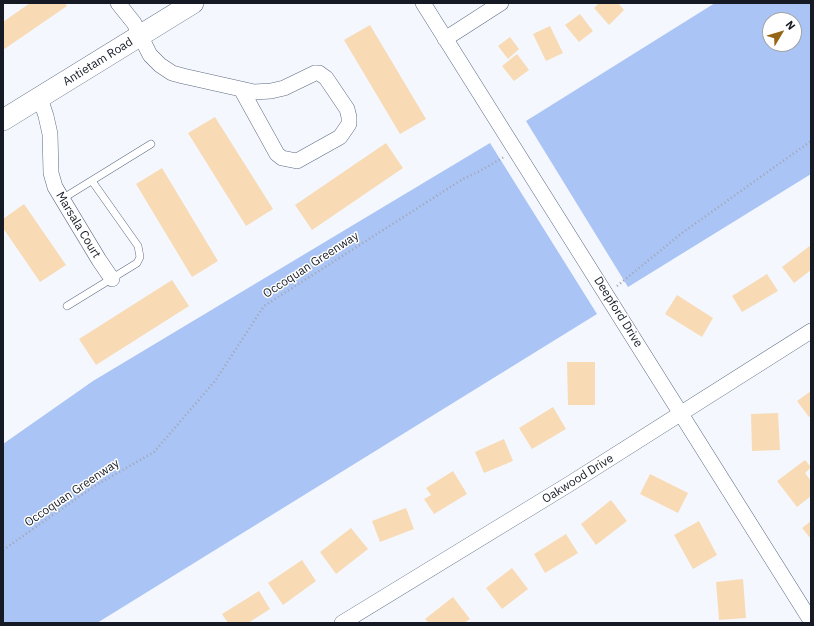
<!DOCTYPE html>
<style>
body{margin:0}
#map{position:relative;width:814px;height:626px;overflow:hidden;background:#f4f7fd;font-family:"IBM Plex Sans",sans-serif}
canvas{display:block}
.frame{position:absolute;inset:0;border:4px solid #151a24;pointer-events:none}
.north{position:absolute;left:762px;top:12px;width:40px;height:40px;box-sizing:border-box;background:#fff;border:1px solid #a1a3a7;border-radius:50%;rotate:52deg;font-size:11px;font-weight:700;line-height:16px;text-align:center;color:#151a24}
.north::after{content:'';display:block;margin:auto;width:14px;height:18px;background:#966616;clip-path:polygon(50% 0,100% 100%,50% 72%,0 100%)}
</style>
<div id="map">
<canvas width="814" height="626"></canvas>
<div class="frame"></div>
<div class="north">N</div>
</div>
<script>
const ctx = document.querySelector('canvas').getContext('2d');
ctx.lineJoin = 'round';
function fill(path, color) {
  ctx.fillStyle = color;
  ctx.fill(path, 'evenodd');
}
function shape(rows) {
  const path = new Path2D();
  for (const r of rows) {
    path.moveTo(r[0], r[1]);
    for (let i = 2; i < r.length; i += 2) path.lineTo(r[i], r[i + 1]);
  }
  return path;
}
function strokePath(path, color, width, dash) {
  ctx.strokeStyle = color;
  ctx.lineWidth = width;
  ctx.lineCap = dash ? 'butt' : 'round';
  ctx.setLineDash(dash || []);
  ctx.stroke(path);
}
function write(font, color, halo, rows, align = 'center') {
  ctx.font = font + ' "IBM Plex Sans",sans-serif';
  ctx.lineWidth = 3;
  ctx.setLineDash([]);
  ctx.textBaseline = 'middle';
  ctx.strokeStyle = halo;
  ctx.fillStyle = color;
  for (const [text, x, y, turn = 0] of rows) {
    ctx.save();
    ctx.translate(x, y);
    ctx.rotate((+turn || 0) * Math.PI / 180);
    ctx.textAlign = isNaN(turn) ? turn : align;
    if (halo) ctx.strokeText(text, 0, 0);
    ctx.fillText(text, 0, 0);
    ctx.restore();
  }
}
fill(shape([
 [715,3,811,3,811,174,628,287,526,121],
 [770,20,794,20,794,44,770,44],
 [490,143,597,314,97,623,3,623,3,444,93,381]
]), '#aac4f6');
fill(shape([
 [30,3,65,3,67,6,3,50,3,22],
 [599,3,618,3,624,10,609,25,594,8],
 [580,14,593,31,579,42,565,25],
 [370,25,426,119,400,134,344,40],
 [550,26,563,53,546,61,533,34],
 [510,37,519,49,508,59,498,46],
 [517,54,529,70,514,81,502,66],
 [215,117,273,209,246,226,188,133],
 [386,143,403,168,312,230,295,205],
 [162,168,218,261,192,277,136,184],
 [24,204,66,265,40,282,3,228,3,219],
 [811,245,811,270,794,283,782,267],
 [767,274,778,291,742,312,732,296],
 [172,280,189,306,96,365,79,339],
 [677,295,713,318,702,337,665,314],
 [567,362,595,362,595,405,568,405],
 [811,391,811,416,809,417,797,401],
 [553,407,566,429,532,449,519,428],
 [778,413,780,450,752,451,751,414],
 [504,439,513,461,484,473,475,452],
 [805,460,811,467,805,473,811,481,811,496,797,507,777,481],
 [453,471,467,494,434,514,424,499,431,495,426,488],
 [650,474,688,493,678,513,640,494],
 [611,500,627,521,596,545,581,524],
 [406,508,414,529,380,542,372,521],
 [699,521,717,555,693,569,674,535],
 [811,521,811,539,802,528],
 [351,528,368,549,336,574,320,552],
 [566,534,578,553,545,573,534,554],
 [302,560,316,581,283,605,268,583],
 [512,568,528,589,502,609,486,588],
 [743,579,746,618,719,620,716,582],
 [259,591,270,609,248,623,228,623,222,614],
 [453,597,470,619,464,623,429,623,425,619]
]), '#f8dbb5');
const lane = shape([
 [62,199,151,144],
 [67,306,137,263,140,257,138,246,92,181]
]);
const street = shape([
 [118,3,134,23,150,55,160,65,172,73,183,76,241,89],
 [423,3,811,621],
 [445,39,501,3],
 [315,73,319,73,326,78,347,109,349,117,349,124,340,137,297,161,282,158,277,154,241,89,254,92,271,91,284,88,315,73],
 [40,98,46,116,50,134,51,173,55,187,99,260,112,279],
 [342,623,571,483,811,331]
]);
const secondary = shape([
 [3,120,193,3]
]);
strokePath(lane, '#5e6c85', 8);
strokePath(street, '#5e6c85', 16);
strokePath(secondary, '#5e6c85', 22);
strokePath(shape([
 [617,286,682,233,811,141],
 [3,550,93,487,154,452,215,381,264,306,463,179,478,172,504,157]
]), '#a1a5ac', 2.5, [1, 3]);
strokePath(lane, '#fff', 7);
strokePath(street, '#fff', 15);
strokePath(secondary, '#fff', 21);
write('12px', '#151a24', '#fff', [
 ["Antietam Road",98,62,-32],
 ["Marsala Court",78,225,59],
 ["Occoquan Greenway",311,265,-33],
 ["Deepford Drive",618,312,58],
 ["Oakwood Drive",578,479,-32],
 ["Occoquan Greenway",72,493,-34]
]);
</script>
